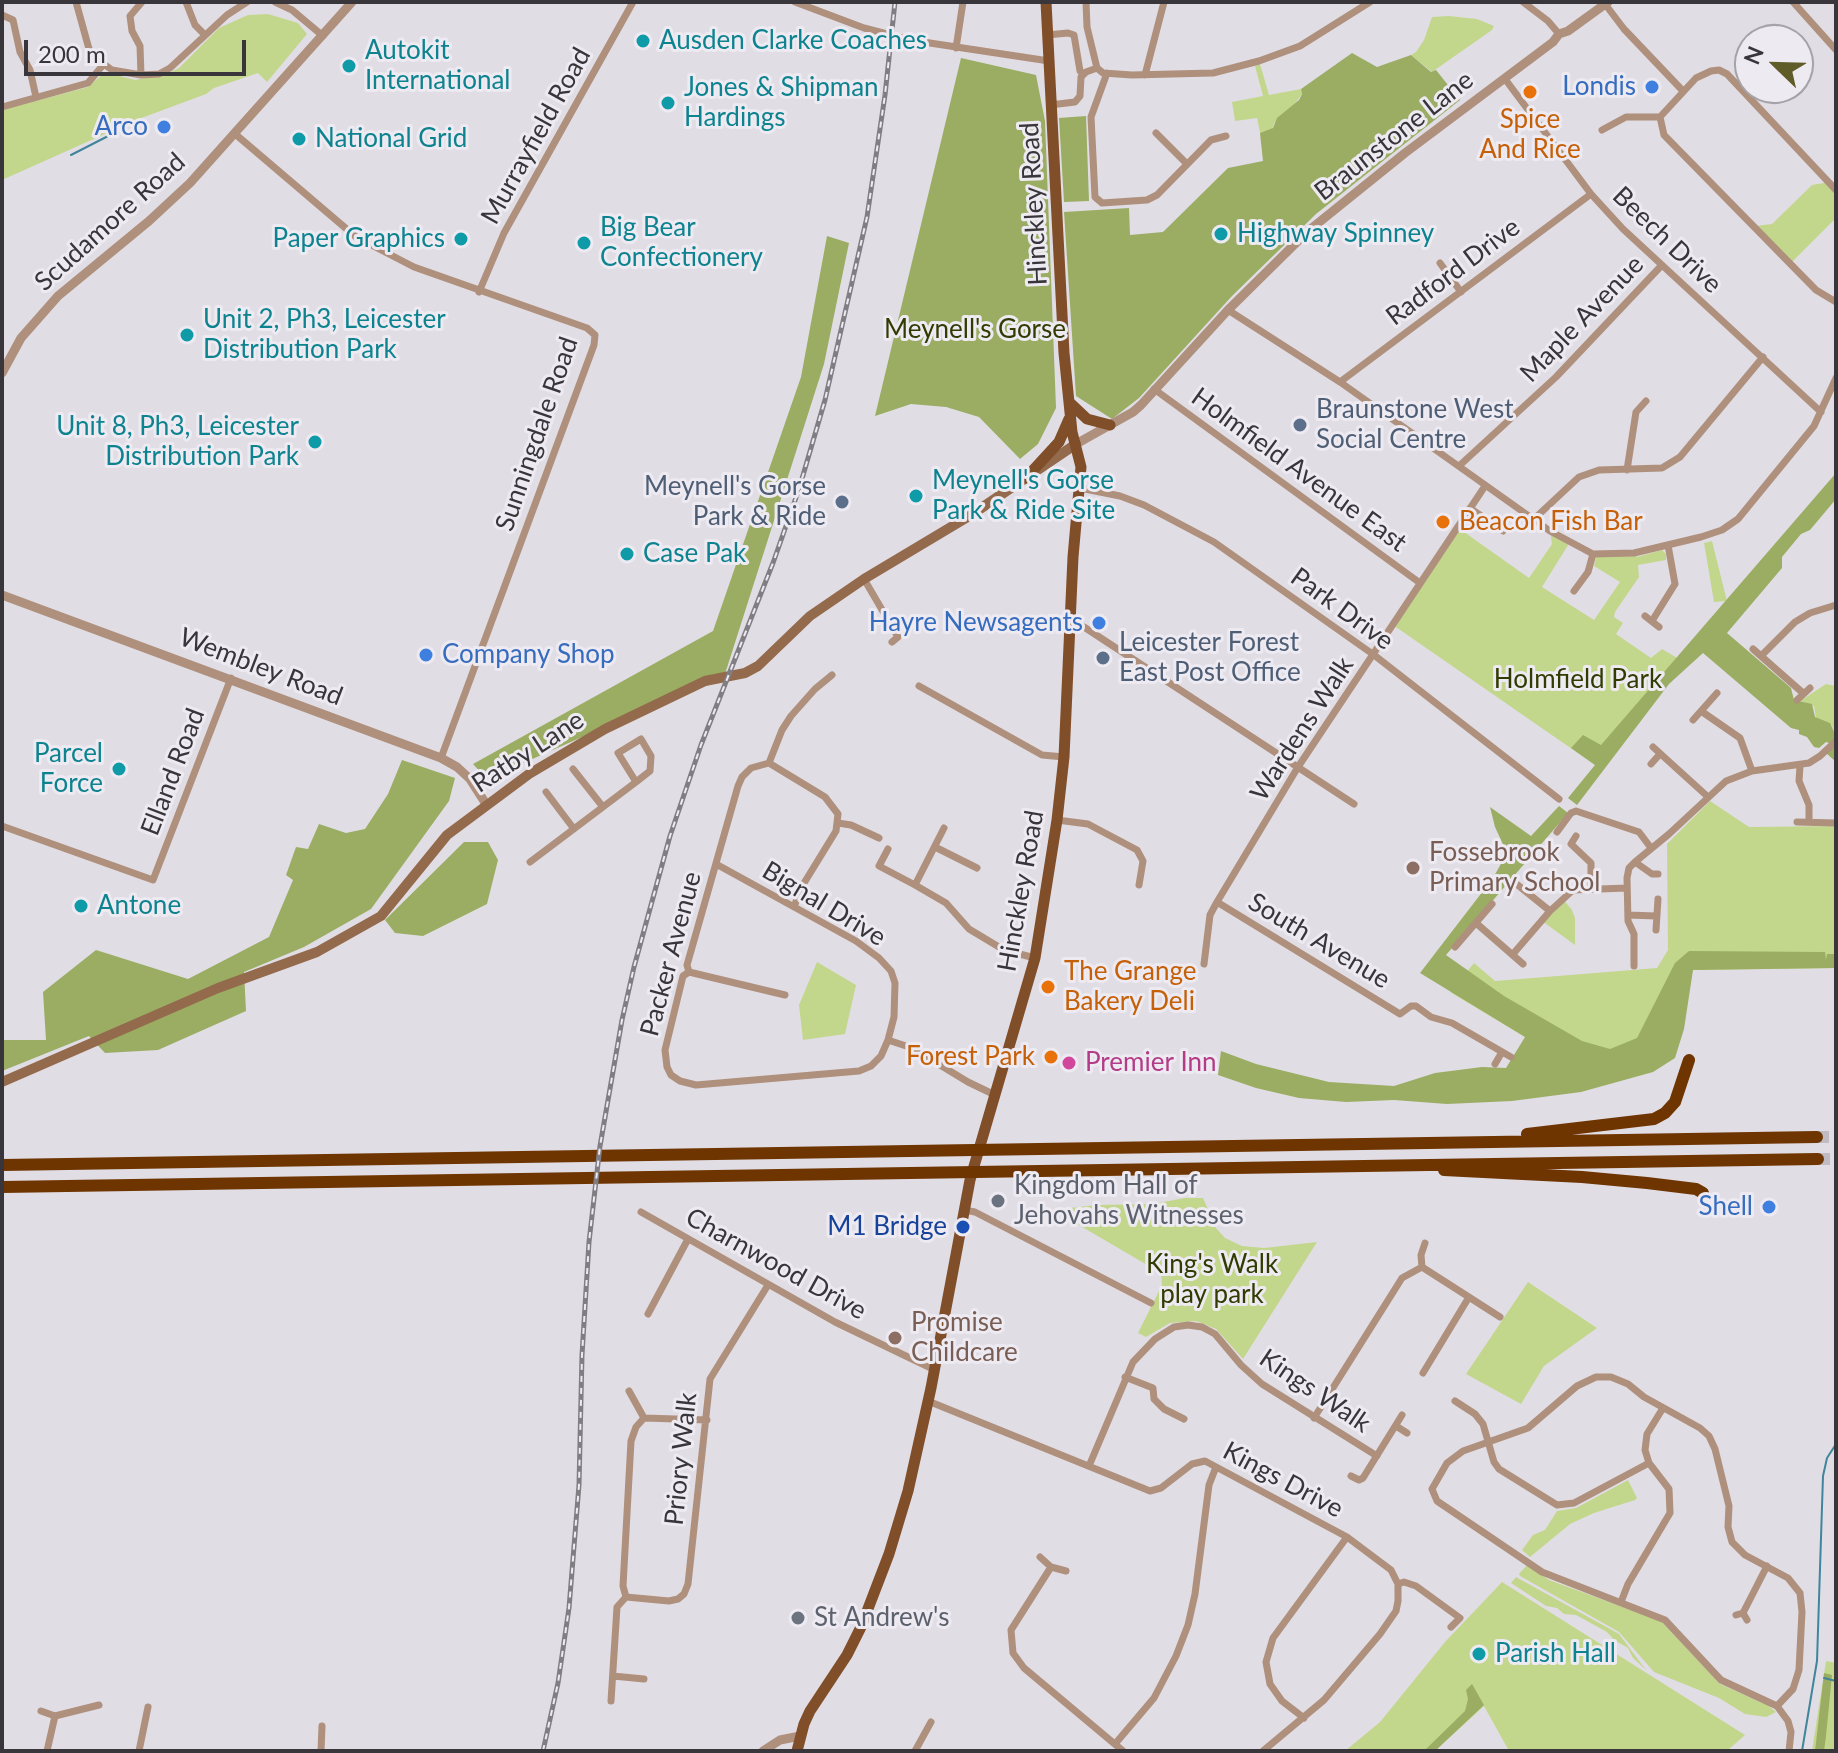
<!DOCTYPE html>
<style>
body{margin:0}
#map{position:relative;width:1838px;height:1753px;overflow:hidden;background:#e1dde5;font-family:Lato,sans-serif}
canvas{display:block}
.frame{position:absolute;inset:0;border:4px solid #38363a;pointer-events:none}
.north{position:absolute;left:1734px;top:24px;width:80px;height:80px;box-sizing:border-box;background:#eeeaf2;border:2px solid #a5a2a8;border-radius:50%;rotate:293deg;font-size:22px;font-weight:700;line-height:32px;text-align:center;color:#38363a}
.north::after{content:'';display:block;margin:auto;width:28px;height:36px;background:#605c29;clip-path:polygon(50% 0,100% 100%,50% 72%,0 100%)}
.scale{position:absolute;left:24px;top:40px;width:222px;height:36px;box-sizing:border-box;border:4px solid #38363a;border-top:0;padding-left:10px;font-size:24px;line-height:28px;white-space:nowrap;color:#38363a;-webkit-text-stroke:6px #eeeaf2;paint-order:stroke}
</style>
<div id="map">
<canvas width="1838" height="1753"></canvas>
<div class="frame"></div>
<div class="north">N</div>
<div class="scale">200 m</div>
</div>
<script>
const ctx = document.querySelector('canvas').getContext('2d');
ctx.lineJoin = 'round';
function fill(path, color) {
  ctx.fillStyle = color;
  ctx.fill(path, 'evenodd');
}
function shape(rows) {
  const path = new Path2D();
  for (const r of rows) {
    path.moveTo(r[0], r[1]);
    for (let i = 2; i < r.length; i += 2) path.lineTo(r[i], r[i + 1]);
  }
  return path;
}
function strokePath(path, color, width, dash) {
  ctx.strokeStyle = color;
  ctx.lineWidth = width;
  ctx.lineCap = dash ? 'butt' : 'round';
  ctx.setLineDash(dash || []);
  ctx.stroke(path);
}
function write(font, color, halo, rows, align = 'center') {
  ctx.font = font + ' Lato,sans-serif';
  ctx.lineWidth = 6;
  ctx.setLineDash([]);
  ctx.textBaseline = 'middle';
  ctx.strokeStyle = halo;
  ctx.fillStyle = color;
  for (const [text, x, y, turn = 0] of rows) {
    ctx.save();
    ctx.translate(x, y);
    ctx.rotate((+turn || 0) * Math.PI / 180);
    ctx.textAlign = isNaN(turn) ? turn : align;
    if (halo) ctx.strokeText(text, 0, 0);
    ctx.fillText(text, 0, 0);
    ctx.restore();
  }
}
fill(shape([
 [268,14,298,23,307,34,267,82,258,73,214,88,206,94,136,120,2,180,2,110,88,87,105,72,135,80,167,74,179,68,219,28,248,15],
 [1449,16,1477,19,1494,26,1492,30,1432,72,1411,55,1416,52,1424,40,1432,17],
 [1260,64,1269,95,1301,89,1302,94,1290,110,1275,122,1271,131,1260,133,1257,118,1235,121,1232,102,1263,96,1255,66],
 [1829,182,1836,190,1836,218,1791,263,1755,226,1772,224,1812,185],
 [1457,527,1529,578,1552,544,1550,531,1570,542,1542,587,1594,620,1620,582,1594,566,1597,554,1636,553,1637,557,1662,550,1666,554,1666,560,1638,565,1639,577,1615,612,1614,617,1623,623,1616,634,1651,658,1662,649,1684,662,1595,765,1393,625],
 [1712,541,1727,601,1714,602,1704,543],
 [1826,684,1836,686,1836,736,1832,726,1816,718,1814,706,1800,701],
 [1710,801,1749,827,1836,826,1836,968,1693,970,1650,1057,1525,1037,1450,992,1474,963,1495,981,1657,968,1668,950,1667,844],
 [1562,898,1572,910,1575,918,1575,945,1542,921],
 [817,962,856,985,845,1034,803,1040,799,1005],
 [1185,1198,1203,1198,1216,1228,1225,1238,1242,1246,1264,1248,1317,1242,1243,1359,1216,1329,1196,1321,1170,1323,1146,1337,1138,1333,1162,1285,1161,1273,1053,1210,1096,1205,1152,1204],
 [1528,1282,1597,1328,1544,1366,1521,1404,1466,1374],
 [1628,1480,1637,1498,1635,1500,1594,1513,1570,1524,1530,1557,1522,1550,1533,1535,1545,1530,1557,1511,1576,1508],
 [1527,1565,1549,1580,1661,1621,1720,1684,1769,1706,1776,1712,1766,1717,1745,1714,1719,1698,1654,1672,1619,1632,1520,1576,1519,1574],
 [1516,1577,1619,1634,1646,1670,1633,1658,1628,1648,1614,1640,1607,1632,1576,1615,1564,1614,1557,1608,1546,1606,1511,1583],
 [1502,1582,1745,1735,1727,1751,1509,1751,1484,1706,1435,1751,1345,1751,1380,1722,1445,1642],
 [1826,1661,1836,1663,1836,1751,1812,1751]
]), '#c3d78c');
fill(shape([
 [1352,53,1377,67,1411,55,1431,72,1436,70,1460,100,1316,214,1232,296,1139,398,1112,419,1076,396,1064,212,1129,208,1130,235,1163,232,1228,168,1263,161,1260,133,1273,128,1277,118,1299,100,1302,94,1301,89],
 [961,58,1036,75,1045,121,1056,408,1038,444,1020,459,979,417,946,407,911,404,875,416],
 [1086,116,1089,201,1064,202,1059,118],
 [827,236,849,243,824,364,725,674,487,779,473,764,713,631,801,377],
 [1836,473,1836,499,1810,530,1801,534,1782,557,1782,568,1727,633,1791,688,1794,700,1812,704,1815,717,1830,723,1836,736,1836,762,1825,752,1832,744,1826,742,1819,748,1814,747,1807,737,1799,734,1799,730,1791,728,1703,653,1669,684,1577,805,1568,798,1595,765,1571,748,1583,735,1601,745],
 [402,760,455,778,449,801,371,909,304,947,244,972,246,1011,158,1050,105,1053,89,1036,2,1071,2,1040,46,1040,43,992,96,950,188,979,269,937,293,880,286,875,296,847,308,849,319,824,346,833,365,829,388,794],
 [1559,806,1568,813,1446,955,1504,996,1582,1041,1610,1049,1637,1038,1675,963,1689,951,1825,952,1826,960,1827,954,1836,954,1836,968,1693,970,1684,1029,1675,1058,1653,1072,1581,1092,1512,1101,1447,1104,1394,1100,1346,1102,1299,1098,1256,1088,1218,1075,1221,1051,1256,1064,1329,1082,1394,1086,1435,1073,1482,1067,1506,1068,1525,1037,1420,973,1493,878,1507,853,1495,827,1490,807,1531,836],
 [464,842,488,842,498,860,487,904,423,936,395,933,385,920],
 [1824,1673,1832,1675,1826,1736,1824,1751,1815,1751],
 [1472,1684,1484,1705,1435,1751,1424,1751,1465,1711,1468,1699,1466,1690]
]), '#9aad63');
strokePath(shape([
 [71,155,118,131],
 [1824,1678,1836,1681],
 [1802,1751,1817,1661,1823,1476,1827,1458,1836,1444]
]), '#40859b', 2);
strokePath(shape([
 [1817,1137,1836,1137],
 [1818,1159,1836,1159]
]), '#bfbcc3', 12, [12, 6]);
strokePath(shape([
 [76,2,89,49,97,59,112,70,141,75,159,74,170,68,227,15,247,2],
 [186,2,195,25,205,35],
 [275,2,292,10,323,36],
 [795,2,864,28,910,40,1049,61],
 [1086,2,1087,27,1097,68],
 [1523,2,1548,21,1559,34],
 [1793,2,1836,50],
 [1605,4,1624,29,1683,91],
 [2,15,13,20,20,52,30,70,36,97],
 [1047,35,1068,33,1074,35,1080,71,1083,74],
 [956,48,963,2],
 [1107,73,1091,117,1095,197,1102,203,1147,200,1157,195,1211,140,1226,136],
 [141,75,140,46,132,31,130,16,142,2],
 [1145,75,1164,2],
 [1505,79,1591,194,1623,229,1821,412],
 [1050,105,1075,102,1080,96,1081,77,1086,72,1097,68,1103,73,1132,75,1213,73,1259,61,1300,46,1370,2],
 [2,107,88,83,103,65],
 [1602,130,1626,117,1660,117],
 [234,133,356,237,414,267,587,328,595,335,594,345,441,758],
 [1156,133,1187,164],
 [1836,190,1727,74,1719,70,1711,71,1696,78,1660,117,1664,135,1816,290,1836,302],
 [1440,263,1461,292],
 [479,292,504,233,633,2],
 [1228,310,1340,382,1550,531,1593,554,1634,553,1701,537,1722,530,1738,519,1814,426,1836,378],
 [1340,382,1591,194],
 [1154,389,1420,583],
 [1459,466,1556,377,1662,265],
 [1627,470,1636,412,1646,401],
 [1080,488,1120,496,1144,505,1214,542,1374,655,1559,799],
 [1470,508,1503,531],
 [1534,519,1579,477,1599,470,1662,468,1680,457,1763,357],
 [864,579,898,637,892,642],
 [1574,591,1588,572,1593,554],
 [1645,616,1659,627],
 [1652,621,1675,584,1668,545],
 [1070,622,1084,627,1354,804],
 [1753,649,1803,693],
 [1761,656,1795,622,1810,613,1836,605],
 [832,675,815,689,791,716,782,730,769,763,751,768,742,777,738,786,687,965,689,972,683,976,665,1050,667,1067,671,1075,680,1081,696,1085,859,1071,871,1066,881,1056,888,1040,912,1048,968,1082,995,1095],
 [919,686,1042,755,1064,757],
 [1797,700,1810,688],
 [1701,711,1740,738,1752,771],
 [1693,720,1717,693],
 [1653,747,1707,796],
 [769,763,825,797,838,814,836,831,801,888,794,907],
 [1651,764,1660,754],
 [1800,766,1799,781,1809,805,1809,822],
 [573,769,603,807],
 [546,792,574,829],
 [1057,820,1088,824,1137,850,1143,861,1139,885],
 [1797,822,1836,823],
 [838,823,851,825,879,838],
 [2,826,153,880,231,678],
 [944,828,915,885,946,903,969,929,1004,950,1035,958],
 [1557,832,1571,813,1576,811,1639,832,1651,848],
 [1576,836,1571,844,1591,863,1591,887],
 [935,847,977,868],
 [888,849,879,866,915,885],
 [530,862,636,782,618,753,641,739,651,756,650,771,636,782],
 [1635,862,1652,874,1658,874],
 [716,864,856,941,879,958,891,971,895,983,894,1017,888,1040],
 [1514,882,1550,911],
 [1217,902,1400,1014,1411,1006,1416,1006,1431,1017,1452,1023,1511,1057],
 [1628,915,1656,916],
 [1476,923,1523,964],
 [1656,930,1658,899],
 [1455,947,1492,904],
 [1513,954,1550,911,1573,890,1627,888],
 [1204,964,1210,915,1217,902,1298,767,1485,486],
 [1634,966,1634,934,1628,921,1627,878,1629,868,1635,862,1669,834,1726,781,1752,771,1809,763,1820,756,1836,741],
 [689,972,785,995],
 [1495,1064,1502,1052],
 [964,1210,975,1212,1151,1303],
 [641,1212,835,1322,935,1370],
 [1422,1267,1500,1317],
 [648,1314,688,1239],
 [1423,1373,1469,1297],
 [1125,1377,1153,1388,1154,1399,1164,1409,1184,1419],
 [629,1391,644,1418],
 [928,1401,1150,1491,1161,1488,1192,1464,1205,1461,1347,1537,1391,1570,1398,1584,1404,1582,1416,1586,1460,1618,1451,1627],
 [1455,1401,1475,1414,1483,1424,1494,1462,1499,1469,1557,1505,1574,1503,1649,1463],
 [1314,1418,1402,1278,1422,1267,1421,1255,1425,1243],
 [1396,1426,1407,1433],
 [1089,1466,1133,1362,1155,1339,1174,1327,1188,1325,1202,1327,1215,1334,1241,1365,1262,1384,1377,1456],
 [1351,1476,1359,1480,1363,1478,1402,1415],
 [1040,1557,1051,1567,1066,1571],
 [1051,1567,1011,1630,1013,1653,1024,1668,1123,1751],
 [626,1597,669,1601,678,1599,684,1594,688,1584,710,1379,768,1285],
 [626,1597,623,1586,631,1441,636,1427,644,1418,707,1420],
 [1621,1602,1628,1584,1670,1513,1669,1489,1649,1463,1645,1450,1647,1434,1663,1408],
 [1743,1613,1767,1566],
 [1736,1615,1743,1613,1747,1620],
 [613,1676,644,1679],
 [611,1701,617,1607,626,1597],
 [1777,1706,1793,1689,1799,1670,1802,1612,1800,1593,1788,1578,1745,1555,1732,1542,1728,1527,1729,1506,1715,1449,1709,1436,1700,1428,1644,1397,1628,1384,1611,1377,1596,1377,1577,1386,1528,1428,1463,1451,1447,1463,1432,1489,1437,1501,1542,1572,1665,1620,1721,1680,1777,1706,1788,1721,1791,1732,1789,1751],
 [41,1711,55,1716],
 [1304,1718,1282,1701,1270,1684,1266,1662,1273,1638,1347,1537],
 [1115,1744,1154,1698,1176,1656,1188,1625,1195,1594,1209,1485,1216,1467],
 [47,1751,55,1716,99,1705],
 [139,1751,148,1707],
 [321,1751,322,1726],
 [915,1751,931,1722],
 [1263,1751,1324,1700,1380,1634,1396,1611,1398,1601,1398,1584]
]), '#ae907d', 7);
strokePath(shape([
 [2,373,21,338,58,296,149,221,190,183,352,2],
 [1076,444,1133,412,1141,405,1228,310,1307,232,1405,153,1553,42,1559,34,1568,31,1608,2],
 [2,595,441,758,457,767,470,779,486,804],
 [763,1751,780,1740,800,1736]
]), '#ae907d', 9);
strokePath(shape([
 [2,1082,218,988,317,952,381,916,447,835,529,774,605,729,705,681,745,673,758,666,810,616,864,579,971,515,1076,444]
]), '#946a4d', 10);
strokePath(shape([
 [1069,402,1087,419,1110,425],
 [1026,478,1059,442,1069,419],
 [797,1751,804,1724,810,1711,847,1655,861,1627,889,1554,908,1491,931,1388,970,1180,1035,958,1057,820,1064,757,1073,557,1081,467,1072,432,1064,353,1046,2]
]), '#804e29', 11);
strokePath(shape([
 [1527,1134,1654,1119,1665,1113,1675,1102,1689,1060],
 [2,1165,1817,1137],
 [1444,1170,1582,1177,1647,1183,1696,1189,1703,1193],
 [2,1187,1818,1159]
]), '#6f3500', 12);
const rail = shape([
 [543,1751,558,1683,569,1608,579,1485,582,1355,589,1242,600,1146,622,1020,634,967,670,836,701,745,773,563,799,489,825,400,867,217,885,95,895,2]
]);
strokePath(rail, '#807d83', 5);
strokePath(rail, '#eeeaf2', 2, [6]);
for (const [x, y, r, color] of [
 [643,41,8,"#0f9aa8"],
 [349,66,8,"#0f9aa8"],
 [1652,87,8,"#3f7fe0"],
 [1530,92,8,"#e8710a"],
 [668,103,8,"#0f9aa8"],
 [164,127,8,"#3f7fe0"],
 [299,139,8,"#0f9aa8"],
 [1221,234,8,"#0f9aa8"],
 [461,239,8,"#0f9aa8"],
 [584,243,8,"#0f9aa8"],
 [187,335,8,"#0f9aa8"],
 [1300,425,8,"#5c6f8a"],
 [315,442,8,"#0f9aa8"],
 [916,496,8,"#0f9aa8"],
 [842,502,8,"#5c6f8a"],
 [1443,522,8,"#e8710a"],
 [627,554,8,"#0f9aa8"],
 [1099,623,8,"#3f7fe0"],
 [426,655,8,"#3f7fe0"],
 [1103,658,8,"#5c6f8a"],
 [119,769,8,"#0f9aa8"],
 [1413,868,8,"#8d6e63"],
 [81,906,8,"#0f9aa8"],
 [1048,987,8,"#e8710a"],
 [1051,1057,8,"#e8710a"],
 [1069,1063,8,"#d1479c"],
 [998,1201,8,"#6b7280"],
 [1769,1207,8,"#3f7fe0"],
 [963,1227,8,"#1a4fb4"],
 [895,1338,8,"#8d6e63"],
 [798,1618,8,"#6b7280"],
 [1479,1654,8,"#0f9aa8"]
]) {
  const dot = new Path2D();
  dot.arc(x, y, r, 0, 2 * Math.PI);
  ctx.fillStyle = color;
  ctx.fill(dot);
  strokePath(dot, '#eeeaf2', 3);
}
write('26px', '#0d838f', '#eeeaf2', [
 ["Ausden Clarke Coaches",659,41],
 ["Autokit",365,51],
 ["International",365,81],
 ["Jones & Shipman",684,88],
 ["Hardings",684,118],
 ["National Grid",315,139],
 ["Big Bear",600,228],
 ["Confectionery",600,258],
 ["Highway Spinney",1237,234],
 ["Paper Graphics",445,239,"right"],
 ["Unit 2, Ph3, Leicester",203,320],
 ["Distribution Park",203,350],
 ["Unit 8, Ph3, Leicester",299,427,"right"],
 ["Distribution Park",299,457,"right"],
 ["Meynell's Gorse",932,481],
 ["Park & Ride Site",932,511],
 ["Case Pak",643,554],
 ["Parcel",103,754,"right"],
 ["Force",103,784,"right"],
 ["Antone",97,906],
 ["Parish Hall",1495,1654]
], 'left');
write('26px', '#366cbe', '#eeeaf2', [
 ["Londis",1636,87],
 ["Arco",148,127],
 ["Hayre Newsagents",1083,623],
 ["Company Shop",442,655,"left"],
 ["Shell",1753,1207]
], 'right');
write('26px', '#c56008', '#eeeaf2', [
 ["Spice",1530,120,"center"],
 ["And Rice",1530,150,"center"],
 ["Beacon Fish Bar",1459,522],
 ["The Grange",1064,972],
 ["Bakery Deli",1064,1002],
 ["Forest Park",1035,1057,"right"]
], 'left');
write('26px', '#38363a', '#eeeaf2', [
 ["Murrayfield Road",536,136,-61],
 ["Braunstone Lane",1394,136,-38],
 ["Hinckley Road",1034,204,-93],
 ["Scudamore Road",110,222,-42],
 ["Beech Drive",1667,240,44],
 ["Radford Drive",1453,272,-37],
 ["Maple Avenue",1582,319,-46],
 ["Sunningdale Road",537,434,-71],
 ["Holmfield Avenue East",1299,470,36],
 ["Park Drive",1342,609,36],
 ["Wembley Road",261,667,21],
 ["Wardens Walk",1302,729,-57],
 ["Ratby Lane",528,752,-33],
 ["Elland Road",173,772,-69],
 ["Hinckley Road",1021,891,-80],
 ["Bignal Drive",824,904,31],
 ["South Avenue",1319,941,31],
 ["Packer Avenue",671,954,-75],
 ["Charnwood Drive",776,1264,29],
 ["Kings Walk",1315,1391,34],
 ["Priory Walk",681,1459,-84],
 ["Kings Drive",1283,1480,28]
]);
write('26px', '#313c02', '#eeeaf2', [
 ["Meynell's Gorse",975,330],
 ["Holmfield Park",1578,680],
 ["King's Walk",1212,1265],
 ["play park",1212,1295]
]);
write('26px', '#4e5e75', '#eeeaf2', [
 ["Braunstone West",1316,410],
 ["Social Centre",1316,440],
 ["Meynell's Gorse",826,487,"right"],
 ["Park & Ride",826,517,"right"],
 ["Leicester Forest",1119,643],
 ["East Post Office",1119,673]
], 'left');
write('26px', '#785e54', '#eeeaf2', [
 ["Fossebrook",1429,853],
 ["Primary School",1429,883],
 ["Promise",911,1323],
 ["Childcare",911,1353]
], 'left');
write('26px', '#b23c85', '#eeeaf2', [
 ["Premier Inn",1085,1063]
], 'left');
write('26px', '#5b616d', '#eeeaf2', [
 ["Kingdom Hall of",1014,1186],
 ["Jehovahs Witnesses",1014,1216],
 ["St Andrew's",814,1618]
], 'left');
write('26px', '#164399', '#eeeaf2', [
 ["M1 Bridge",947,1227]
], 'right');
</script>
